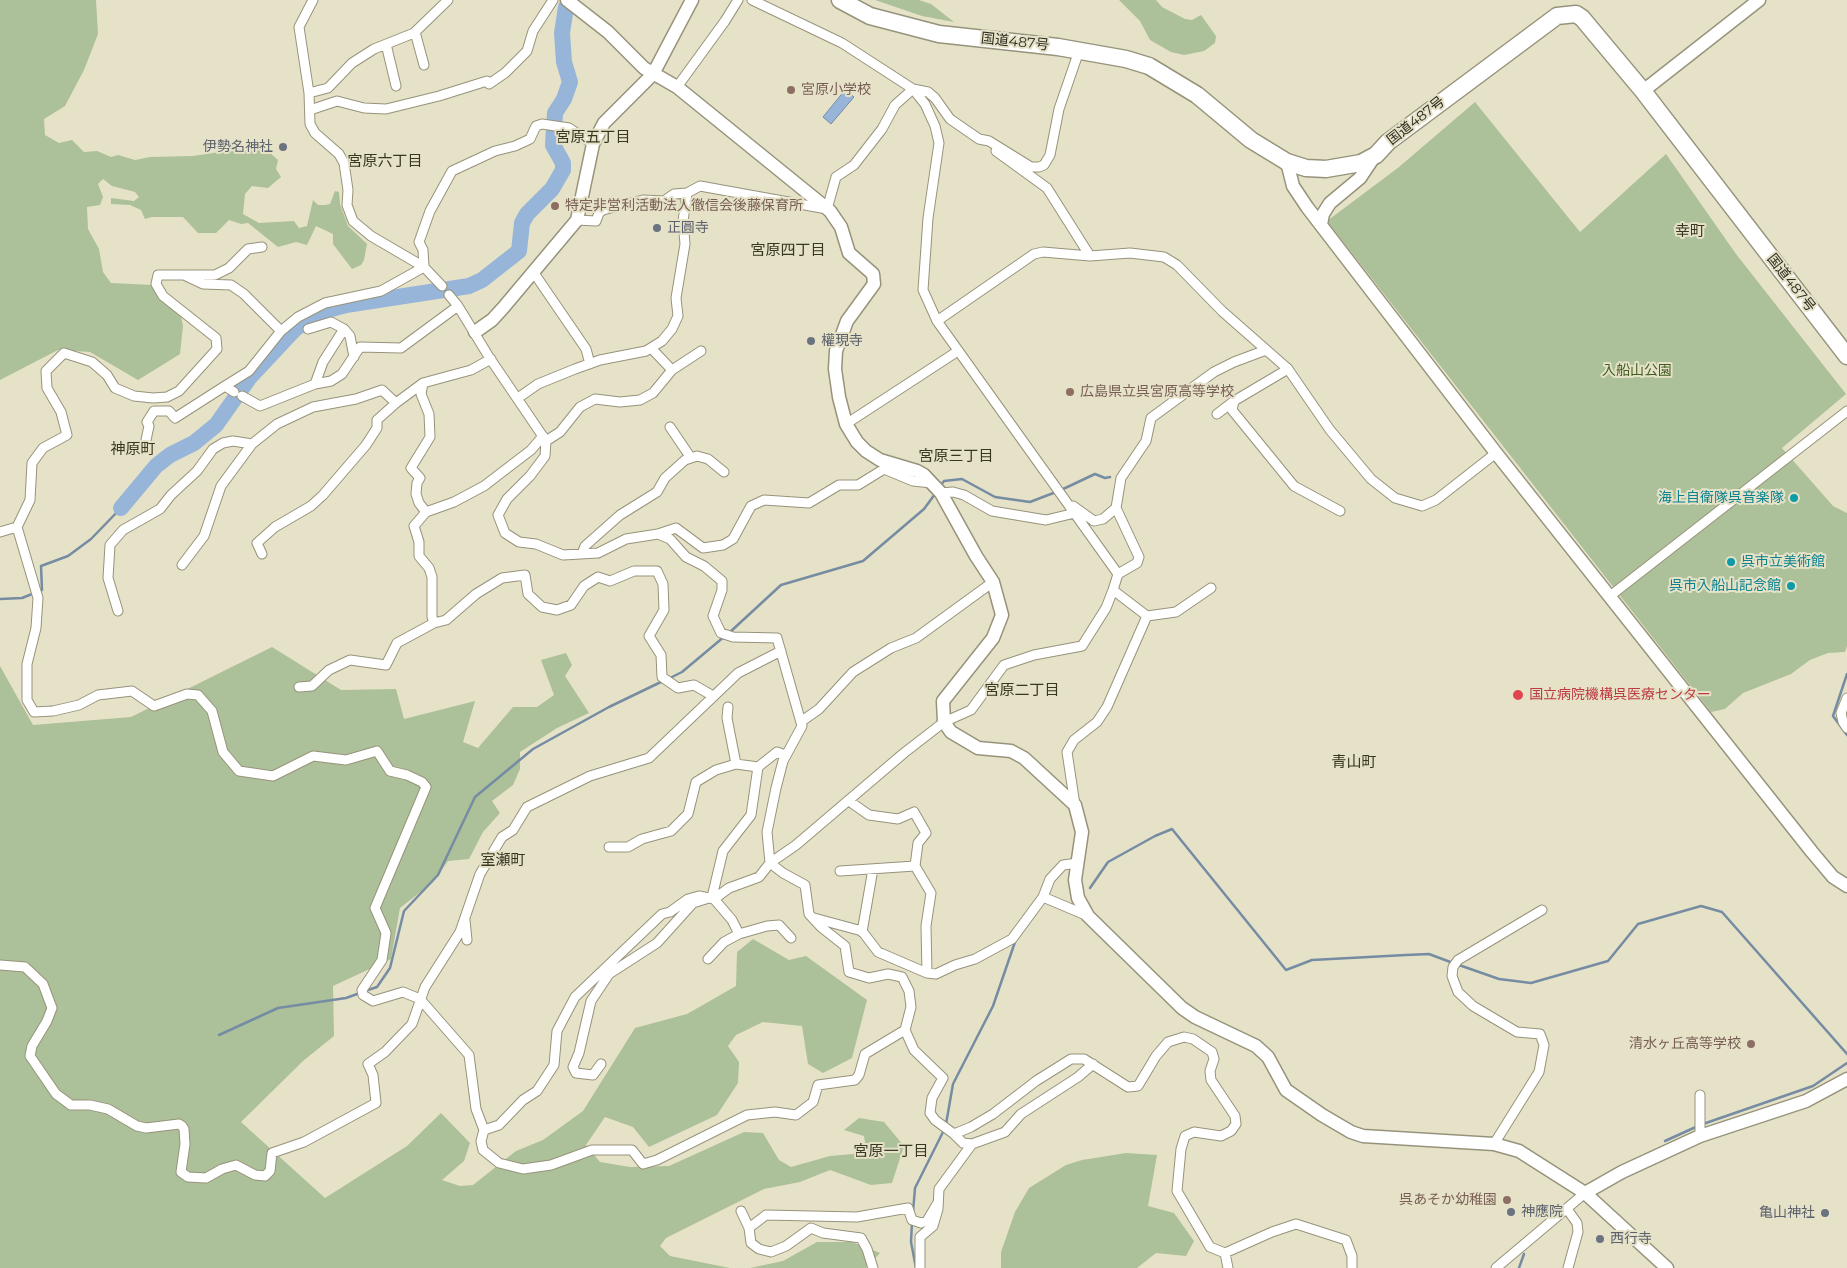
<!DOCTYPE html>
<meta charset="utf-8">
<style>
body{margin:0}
canvas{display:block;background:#e6e2c8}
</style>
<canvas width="1847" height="1268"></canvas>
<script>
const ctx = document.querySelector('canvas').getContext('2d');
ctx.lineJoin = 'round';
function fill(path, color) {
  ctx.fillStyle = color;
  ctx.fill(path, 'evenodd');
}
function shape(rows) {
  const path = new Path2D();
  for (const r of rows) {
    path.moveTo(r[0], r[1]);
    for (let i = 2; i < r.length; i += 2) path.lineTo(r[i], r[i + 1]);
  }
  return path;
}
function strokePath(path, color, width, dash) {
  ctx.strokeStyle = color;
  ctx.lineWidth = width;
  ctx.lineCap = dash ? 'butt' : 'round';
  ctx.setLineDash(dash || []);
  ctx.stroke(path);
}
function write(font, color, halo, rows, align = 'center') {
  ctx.font = font + ' Montserrat,"Noto Sans JP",sans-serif';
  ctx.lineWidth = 4;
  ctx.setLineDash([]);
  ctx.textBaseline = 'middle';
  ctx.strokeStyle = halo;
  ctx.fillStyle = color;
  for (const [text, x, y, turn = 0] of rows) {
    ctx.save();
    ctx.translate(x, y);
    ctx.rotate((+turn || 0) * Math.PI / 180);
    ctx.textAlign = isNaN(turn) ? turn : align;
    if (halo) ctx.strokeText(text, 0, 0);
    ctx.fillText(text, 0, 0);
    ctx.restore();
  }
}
fill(shape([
 [0,0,96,0,98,34,84,70,65,106,44,119,45,135,59,143,72,140,84,152,97,151,111,157,118,155,135,160,150,157,193,156,260,146,263,152,269,152,278,160,276,169,281,177,268,188,252,186,245,194,243,214,259,223,294,221,299,228,307,226,313,200,318,205,325,205,330,204,335,191,339,192,340,204,348,226,367,244,364,260,361,265,352,269,333,244,333,234,316,226,307,245,296,242,278,247,248,223,241,224,229,220,216,233,198,233,183,217,152,217,145,219,141,210,130,205,111,204,111,198,134,201,139,197,135,192,112,186,103,179,98,184,103,197,100,205,87,207,88,229,99,249,103,272,111,283,152,285,179,306,183,326,180,354,138,380,90,352,58,350,0,380],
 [875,0,919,0,931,4,954,22,922,16],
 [1119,0,1156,0,1162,7,1185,19,1192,20,1201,15,1216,36,1215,43,1204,51,1184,55,1171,52,1150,40,1140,21],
 [1475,102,1580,232,1666,154,1736,254,1846,394,1782,448,1833,506,1847,513,1847,646,1845,652,1828,653,1810,660,1791,674,1743,693,1725,709,1711,712,1327,221,1399,167],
 [272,647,341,690,396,689,404,719,475,701,463,742,478,748,513,707,537,707,554,695,541,660,566,653,572,665,565,676,589,713,557,728,520,752,520,769,513,785,492,801,500,813,483,832,469,859,448,861,433,882,400,908,391,959,333,986,334,1036,303,1061,241,1122,325,1198,407,1146,441,1113,470,1143,464,1161,442,1180,460,1186,473,1185,516,1151,543,1140,583,1111,635,1028,687,1014,736,986,737,952,753,939,789,960,806,956,867,1000,852,1058,823,1073,808,1064,802,1026,763,1022,736,1035,728,1046,739,1062,738,1083,717,1115,649,1147,633,1127,605,1117,586,1145,600,1162,630,1167,669,1166,744,1132,763,1133,779,1160,791,1167,830,1156,853,1154,866,1149,864,1136,844,1130,859,1118,884,1122,904,1146,892,1183,871,1185,830,1170,800,1182,764,1189,666,1238,660,1246,670,1256,730,1268,0,1268,0,666,33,725,131,717],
 [1126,1153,1157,1155,1148,1206,1174,1213,1194,1241,1186,1256,1156,1253,1137,1268,1001,1268,1001,1252,1015,1212,1029,1188,1066,1165,1082,1160],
 [817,1242,852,1242,880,1253,866,1268,750,1268,783,1261]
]), '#acc09a');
const water = shape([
 [845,90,854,97,831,124,823,117,845,90]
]);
fill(water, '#96b5d9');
strokePath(water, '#768ca2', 1);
strokePath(shape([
 [941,485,944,481,962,479,995,497,1030,502,1056,492],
 [1061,490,1095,474,1105,478,1110,477],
 [0,599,22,598,42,590,41,566,68,556,91,539,121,508],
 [729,633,781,585,863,561,924,509,935,494],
 [1847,674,1833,716,1847,735],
 [668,679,682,672,725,636],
 [1090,888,1108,862,1155,836,1172,829,1286,970,1312,960,1406,955,1429,954,1453,963],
 [1459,965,1499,979,1531,983,1608,961,1638,924,1701,906,1722,912,1847,1054],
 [365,991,377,987,390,968,404,911,438,875,475,797,533,749,609,707,663,681],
 [219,1035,278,1008,346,998,360,993],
 [946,1124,953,1084,993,1006,1015,942],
 [1703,1124,1813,1086,1847,1063],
 [1665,1141,1698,1126],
 [913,1212,915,1188,944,1130],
 [912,1222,911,1242,916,1268],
 [1519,1268,1524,1254]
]), '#768ca2', 2.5);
strokePath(shape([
 [121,508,156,466,170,455,194,443,216,425,250,377,295,329,311,318,324,311,346,305,469,286,482,280,519,251,522,223,527,214,552,189,563,170,563,163,553,145,555,113,564,99,570,82,564,62,562,33,566,7]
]), '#96b5d9', 16);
const street = shape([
 [752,0,842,43,913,89,925,104,935,126,939,143,928,218,923,290,937,321,1118,574],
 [415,32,424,65],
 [386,44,396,86],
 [489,84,505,73,527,51,533,31,553,0],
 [677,87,725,21,738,0],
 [309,93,328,88,352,63,374,49,414,33,448,0],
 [310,110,337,101,364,108,386,109,439,96,487,81],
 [996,151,1047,188,1090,256],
 [577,220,596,221,599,213,603,210,643,200,664,201,674,194,687,193,700,186,827,209,836,177,854,165,882,129,895,105,913,89,928,92,935,98,950,119,979,139,989,141,1031,167,1039,167,1044,165,1050,155,1059,109,1079,51],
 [534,273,586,349,590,364],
 [186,275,215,275,229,268,248,249,262,247],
 [442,286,424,267,423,250,419,242,430,211,452,171,495,151,515,146,530,139,536,126,542,124,569,128,593,144],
 [458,306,489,357,546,441,545,456,530,476,507,499,498,515,505,533,519,542,536,544,563,555,598,553,626,539,658,534,676,528,703,548,723,545,733,539,751,506,764,500,809,503,839,485,858,485,884,469,913,481,931,483],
 [937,321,1034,254,1043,252,1090,256,1130,253,1164,257,1177,265,1222,311,1288,369,1330,430,1371,479,1395,498,1422,506,1436,500,1496,453],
 [308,329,331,322,344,329,350,336,354,357],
 [652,349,672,370],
 [1288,369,1234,401,1232,410,1294,486,1340,511],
 [423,383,421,394,429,414,430,437,411,468,420,478,417,483,416,494,419,503,426,512],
 [315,384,323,362,344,329],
 [234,392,225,386,249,371,281,331,298,317,325,303,381,291,424,267,371,236,353,221,347,205,348,190,344,163,339,154,315,133,310,124,309,93,299,27,313,0],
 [242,396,260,406,315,384,331,381,342,374,360,347,401,348,458,306,449,295],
 [518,398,538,384,575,369,600,360,646,351,662,341,672,329,678,316,676,298,685,244,683,221,687,193],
 [1217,414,1234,401],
 [846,424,958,351],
 [670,427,691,458],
 [146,440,149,426,147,422,154,411,169,411,175,418,225,386],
 [546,441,560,432,580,407,595,399,620,402,640,400,653,393,672,370,701,351],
 [941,493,953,492,964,495,992,511,1046,520,1075,513],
 [1073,506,1094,521,1103,519,1116,508],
 [17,527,38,598,36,628,27,664,27,700,34,712,53,711,79,705,98,695,132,691,154,706,187,694,198,695,212,711,223,752,239,771,273,776,313,756,346,760,377,751,390,771,407,775,422,782,426,787,375,908,386,933,382,960,362,990,363,995,373,1001,403,992,420,999,469,1055,476,1109,484,1130,481,1141,483,1150,499,1163,523,1169,551,1165,592,1150,632,1150,643,1164,657,1160,747,1115,775,1112,796,1115,813,1102,818,1085,855,1080,859,1075,865,1054,905,1030],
 [0,532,17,527,30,500,32,463,43,448,67,435,61,412,47,388,46,371,64,353,92,362,107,375,115,388,134,396,153,398,167,397,179,391,217,349,216,338,163,296,156,284,158,275,184,275,203,284,231,285,244,294,281,331],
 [658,534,670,539,686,557,704,566,722,581,722,590,713,616,721,633,733,637,777,638,802,726,783,761,776,788,767,832,770,863,783,873,805,885,809,914,821,927,845,946,849,972,869,978,888,974,902,977,909,991,911,1007,905,1030,914,1050,943,1078,932,1098,930,1113,935,1120,954,1134,971,1127,993,1114,1036,1081,1071,1059,1084,1059,1128,1087,1138,1086,1156,1056,1168,1042,1184,1037,1193,1039,1212,1052,1214,1059,1210,1071,1211,1080,1235,1116,1236,1124,1231,1131,1221,1136,1194,1132,1185,1136,1181,1149,1177,1191,1210,1247,1225,1253,1272,1232,1296,1224,1346,1240,1352,1256,1352,1268],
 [262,554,257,543,275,527,311,506,323,495,366,445,377,428,377,420,396,403,423,383,471,370,491,359],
 [582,554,585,546,620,515,657,492,665,478,685,460,697,456,708,459,724,472],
 [182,565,204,536,221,486,252,444],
 [1610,596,1847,411],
 [118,611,108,578,110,545,123,530,160,509,171,495,197,471,213,449,223,443,233,441,252,444,277,424,313,407,356,399,382,390,396,403],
 [1147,616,1176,612,1211,588],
 [434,623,432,617,432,577,429,568,419,556,419,542,414,526,426,512,454,502,484,486,531,450,543,436],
 [299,687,312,686,329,670,350,660,386,665,397,643,434,623,446,620,476,594,502,578,525,575,528,594,542,607,557,610,571,605,584,586,598,577,610,581,634,571,657,571,663,584,664,610,649,636,661,655,662,677,678,688,694,685,713,696],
 [1847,698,1841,713,1843,722,1847,728],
 [728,707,727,718,736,764],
 [802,721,819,709,853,672,891,648,916,638,993,582],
 [849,801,869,815,898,819,914,812,926,833,918,843,915,866,931,893,926,926,927,973],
 [1075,805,1067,752,1074,740,1097,722,1107,707,1147,616,1113,590,1118,574,1137,563,1139,557,1116,508,1121,478,1146,441,1151,418,1214,372,1234,362,1266,350],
 [609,847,628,847,642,839,671,831,688,814,696,782,716,770,736,764,758,767],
 [840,871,915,866],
 [1043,897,1088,916],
 [814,918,862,931,878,952,927,973,936,974,955,965,975,959,1012,939,1043,897,1050,879,1063,865,1078,863],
 [465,920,467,940],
 [862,932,873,869],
 [739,934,767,926,779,925,791,938],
 [708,959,724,942,739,934,732,920,714,899],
 [0,965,25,967,43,984,52,1008,47,1021,32,1046,30,1056,56,1094,71,1105,90,1105,108,1109,137,1126,146,1128,179,1124,182,1126,184,1129,185,1144,181,1172,188,1177,206,1178,222,1169,236,1165,255,1175,265,1176,270,1171,272,1153,304,1142,376,1103,373,1075,368,1064,385,1052,412,1024,425,987,460,932,480,874,502,837,513,830,527,807,590,776,649,758,738,673,781,651],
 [601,1064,593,1075,576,1073,573,1067,579,1053,591,1001,609,974,657,943,693,903,712,897,723,851,751,815,758,767,777,752,785,755],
 [1700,1095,1700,1136],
 [484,1130,499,1125,523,1100,537,1091,554,1065,557,1031,575,997,662,914,670,912,688,899,699,896,714,899,729,888,759,877,770,863,796,845,904,753,944,722,971,710,1004,665,1034,655,1082,646,1106,608,1113,590],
 [954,1134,963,1143,972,1144,1005,1132,1021,1114,1078,1077,1093,1064],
 [1494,1144,1539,1072,1544,1045,1540,1034,1517,1032,1473,1006,1458,992,1452,976,1453,967,1458,960,1542,910],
 [1567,1209,1577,1223,1578,1232,1568,1268],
 [741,1211,749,1228,751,1243,759,1249,771,1252,786,1246,811,1228,823,1233,861,1238,867,1249,873,1268],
 [749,1228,766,1215,857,1217,908,1208,912,1220,921,1223,927,1221,937,1204],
 [1225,1253,1228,1268],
 [920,1268,920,1237,933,1226,938,1209,939,1189,972,1144],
 [1496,1268,1585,1193]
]);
const secondary = shape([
 [567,0,608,32,644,68,677,87,830,211,841,227,849,253,873,274,874,284,847,321,836,351,835,369,839,397,846,424,857,442,866,451,880,460,917,471,924,475,941,493,976,556,993,582,1002,615,993,638,943,701,944,722,951,732,978,748,1011,751,1024,758,1075,805,1082,832,1075,880,1078,898,1088,916,1182,1008,1195,1017,1256,1046,1268,1057,1286,1090,1322,1115,1351,1132,1363,1136,1494,1144,1519,1151,1585,1193,1667,1268],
 [1643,91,1759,0],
 [1287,162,1293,186,1307,207,1496,453,1812,852,1833,877,1847,886],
 [1321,224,1323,214,1330,203,1360,178,1374,157],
 [475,332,492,320,503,308,577,220,593,144,604,123,653,74,692,0],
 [1585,1193,1622,1172,1700,1136,1806,1101,1847,1079]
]);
const highway = shape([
 [840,0,870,16,939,34,1058,47,1126,59,1149,66,1197,95,1251,140,1287,162,1306,168,1326,169,1361,163,1376,155,1388,142,1557,16,1576,14,1582,18,1643,91,1847,356]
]);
strokePath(street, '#97937b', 11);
strokePath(secondary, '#97937b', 15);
strokePath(highway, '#97937b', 19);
strokePath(street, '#fff', 9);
strokePath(secondary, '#fff', 12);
strokePath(highway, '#fff', 16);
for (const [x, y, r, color] of [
 [791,90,5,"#8d6e63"],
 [283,147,5,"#6b7280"],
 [555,206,5,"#8d6e63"],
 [657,228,5,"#6b7280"],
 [811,341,5,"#6b7280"],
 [1070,392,5,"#8d6e63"],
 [1794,498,5,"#0f9aa8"],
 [1731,562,5,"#0f9aa8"],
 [1791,586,5,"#0f9aa8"],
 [1518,695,6,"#e0444e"],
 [1751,1044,5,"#8d6e63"],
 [1507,1200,5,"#8d6e63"],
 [1511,1212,5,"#6b7280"],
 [1825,1213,5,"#6b7280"],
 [1600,1239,5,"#6b7280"]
]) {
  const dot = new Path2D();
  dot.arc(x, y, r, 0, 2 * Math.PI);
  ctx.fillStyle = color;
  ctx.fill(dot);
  strokePath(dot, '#e6e2c8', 2);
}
write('14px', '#2d2b21', '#e6e2c8', [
 ["国道487号",1015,42,6],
 ["国道487号",1416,121,-38],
 ["国道487号",1791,283,52]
]);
write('14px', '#785e54', '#e6e2c8', [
 ["宮原小学校",801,90],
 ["特定非営利活動法人徹信会後藤保育所",565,206],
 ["広島県立呉宮原高等学校",1080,392],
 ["清水ヶ丘高等学校",1741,1044,"right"],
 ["呉あそか幼稚園",1497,1200,"right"]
], 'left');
write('14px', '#5b616d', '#e6e2c8', [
 ["伊勢名神社",273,147,"right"],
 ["正圓寺",667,228],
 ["權現寺",821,341],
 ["神應院",1521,1212],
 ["亀山神社",1815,1213,"right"],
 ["西行寺",1610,1239]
], 'left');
write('14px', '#415d21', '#e6e2c8', [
 ["入船山公園",1637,371]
]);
write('14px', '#0d838f', '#e6e2c8', [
 ["海上自衛隊呉音楽隊",1784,498],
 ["呉市立美術館",1741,562,"left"],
 ["呉市入船山記念館",1781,586]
], 'right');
write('14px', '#be3a42', '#e6e2c8', [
 ["国立病院機構呉医療センター",1529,695]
], 'left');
write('15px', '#393621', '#e6e2c8', [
 ["宮原五丁目",593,138],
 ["宮原六丁目",385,162],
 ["幸町",1690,232],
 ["宮原四丁目",788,251],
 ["神原町",133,450],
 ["宮原三丁目",956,457],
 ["宮原二丁目",1022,691],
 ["青山町",1354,763],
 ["室瀬町",503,861],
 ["宮原一丁目",891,1152]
]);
</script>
